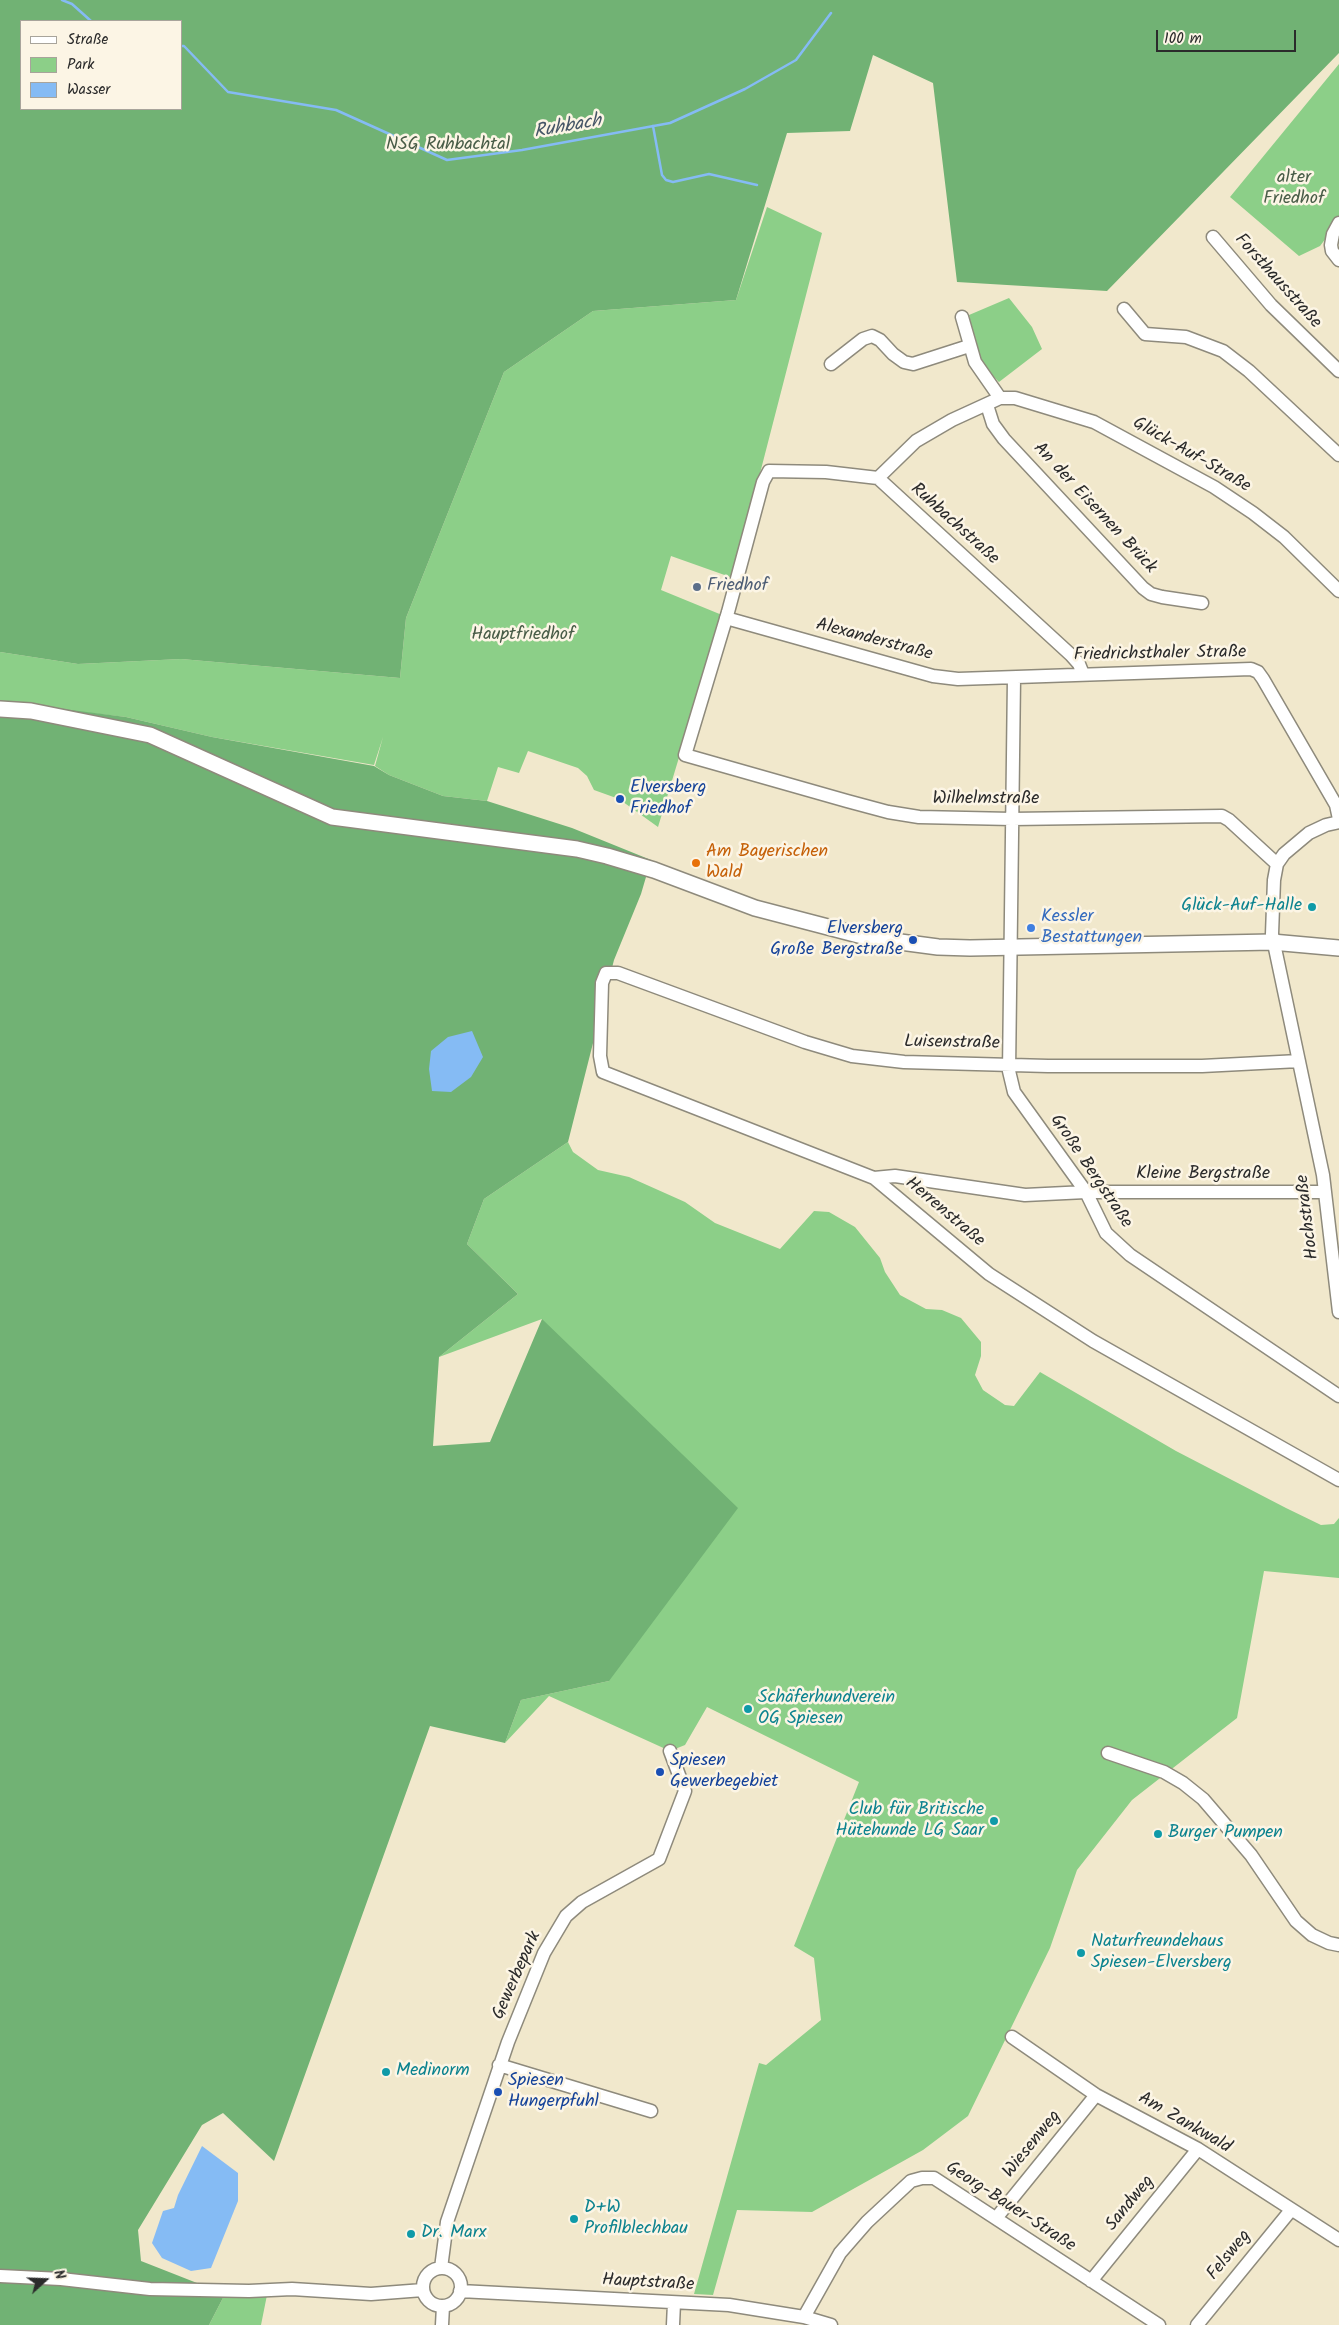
<!DOCTYPE html>
<meta charset="utf-8">
<style>
body{margin:0}
#map{position:relative;width:1339px;height:2325px;overflow:hidden;background:#f1e8cc;font-family:Kalam,sans-serif}
canvas{display:block}
.legend{position:absolute;left:20px;top:20px;width:162px;height:90px;box-sizing:border-box;background:#fcf5e5;border:1px solid #a8a49b;margin:0;padding:6px 9px;list-style:none;font-size:15px;color:#2b2b2b}
.legend li{display:flex;align-items:center;gap:10px;height:25px}
.legend b{width:25px;border:1px solid #a8a49b}
.north{position:absolute;left:20px;top:2255px;width:50px;height:50px;-webkit-text-stroke:4px #fcf5e5;paint-order:stroke;rotate:70deg;font-size:14px;font-weight:700;line-height:20px;text-align:center;color:#2b2b2b}
.north::after{content:'';display:block;margin:auto;width:18px;height:22px;background:#2b2b2b;clip-path:polygon(50% 0,100% 100%,50% 72%,0 100%)}
.scale{position:absolute;left:1156px;top:30px;width:140px;height:22px;box-sizing:border-box;border:2px solid #2b2b2b;border-top:0;padding-left:6px;font-size:15px;line-height:18px;white-space:nowrap;color:#2b2b2b;-webkit-text-stroke:4px #fcf5e5;paint-order:stroke}
</style>
<div id="map">
<canvas width="1339" height="2325"></canvas>
<ul class="legend">
<li><b style="height:6px;background:#fff"></b>Straße</li>
<li><b style="height:14px;background:#8ccf88"></b>Park</li>
<li><b style="height:14px;background:#85bbf4"></b>Wasser</li>
</ul>
<div class="north">N</div>
<div class="scale">100 m</div>
</div>
<script>
const ctx = document.querySelector('canvas').getContext('2d');
ctx.lineJoin = 'round';
function fill(path, color) {
  ctx.fillStyle = color;
  ctx.fill(path, 'evenodd');
}
function shape(rows) {
  const path = new Path2D();
  for (const r of rows) {
    if (r.length === 3) {
      path.moveTo(r[0] + r[2], r[1]);
      path.arc(r[0], r[1], r[2], 0, 2 * Math.PI);
      continue;
    }
    path.moveTo(r[0], r[1]);
    for (let i = 2; i < r.length; i += 2) path.lineTo(r[i], r[i + 1]);
  }
  return path;
}
function strokePath(path, color, width, dash) {
  ctx.strokeStyle = color;
  ctx.lineWidth = width;
  ctx.lineCap = dash ? 'butt' : 'round';
  ctx.setLineDash(dash || []);
  ctx.stroke(path);
}
function write(font, color, halo, rows, align = 'center') {
  ctx.font = font + ' Kalam,sans-serif';
  ctx.lineWidth = 5;
  ctx.setLineDash([]);
  ctx.textBaseline = 'middle';
  ctx.strokeStyle = halo;
  ctx.fillStyle = color;
  for (const [text, x, y, turn = 0] of rows) {
    ctx.save();
    ctx.translate(x, y);
    ctx.rotate((+turn || 0) * Math.PI / 180);
    ctx.textAlign = isNaN(turn) ? turn : align;
    if (halo) ctx.strokeText(text, 0, 0);
    ctx.fillText(text, 0, 0);
    ctx.restore();
  }
}
fill(shape([
 [1339,64,1339,221,1320,246,1299,256,1230,197],
 [767,207,822,233,733,578,671,556,661,590,722,615,658,827,619,799,594,790,587,776,578,768,528,751,519,773,498,767,487,801,443,796,389,775,375,766,383,737,374,765,212,737,126,717,0,703,0,652,78,664,181,659,400,678,406,618,504,372,593,311,736,300],
 [1009,298,1032,327,1042,349,999,382,985,368,976,347,969,315],
 [568,1142,573,1152,598,1170,629,1177,685,1202,715,1223,780,1249,814,1211,829,1212,855,1227,880,1258,885,1272,900,1295,926,1309,942,1310,961,1318,981,1342,981,1356,975,1375,983,1390,1005,1405,1014,1406,1040,1372,1176,1451,1286,1508,1321,1525,1334,1524,1339,1518,1339,1578,1264,1571,1237,1718,1132,1800,1077,1870,1050,1948,968,2116,923,2150,812,2212,737,2210,713,2295,694,2294,759,2063,766,2065,821,2020,814,1958,794,1946,859,1782,707,1707,685,1745,670,1751,549,1696,505,1743,521,1700,609,1681,542,1319,439,1357,518,1294,467,1244,484,1199],
 [225,2294,267,2295,261,2325,209,2325]
]), '#8ccf88');
fill(shape([
 [0,0,1339,0,1339,53,1107,291,957,282,933,83,873,55,850,131,787,133,736,300,593,311,504,372,406,618,400,678,181,659,78,664,0,652],
 [181,21,181,109,21,109,21,21],
 [0,704,32,705,126,717,212,737,374,766,389,775,443,796,487,801,572,828,651,860,641,894,614,960,568,1142,484,1199,467,1244,518,1294,439,1357,433,1446,490,1442,542,1319,738,1508,609,1681,521,1700,505,1743,430,1726,274,2161,223,2113,202,2125,138,2230,141,2261,225,2294,209,2325,0,2325]
]), '#71b274');
fill(shape([
 [472,1031,483,1057,471,1077,451,1092,432,1091,429,1069,431,1051,448,1037],
 [202,2146,238,2173,238,2201,211,2268,191,2271,162,2258,152,2243,163,2211,174,2208,178,2195]
]), '#85bbf4');
strokePath(shape([
 [62,0,72,4,91,21],
 [181,46,184,46,228,92,336,110,447,160,522,150,670,123,745,89,796,60,831,13],
 [653,126,662,175,666,180,673,182,709,174,757,185]
]), '#85bbf4', 2.5);
const minor = shape([
 [1339,223,1333,234,1331,245,1332,251,1339,260],
 [1213,237,1271,305,1339,371],
 [1124,309,1145,334,1186,337,1223,351,1249,371,1339,455],
 [962,317,975,362,1000,398],
 [831,364,863,339,872,336,880,340,893,354,904,362,913,364,969,346],
 [987,405,993,424,1004,439,1143,588,1151,594,1162,597,1202,603],
 [878,478,916,441,952,420,1000,398,1015,398,1094,422,1214,487,1253,513,1284,537,1339,591],
 [726,618,933,676,958,679,1251,669,1258,672,1263,679,1336,805,1339,819],
 [1083,674,1079,664,1071,655,878,478,826,472,769,471,763,482,728,612,685,755,847,801,888,812,919,817,1012,819,1222,816,1229,820,1277,864],
 [1014,678,1009,1071,1014,1092,1086,1192,1106,1233,1130,1255,1339,1396],
 [1339,822,1326,825,1309,833,1284,854,1277,864,1274,880,1272,934,1323,1175,1339,1312],
 [1299,1061,1202,1066,1048,1066,904,1062,852,1056,805,1042,618,973,606,973,602,983,600,1056,603,1072,874,1178,989,1274,1093,1341,1339,1480],
 [874,1178,895,1176,1025,1195,1086,1192,1324,1192],
 [1108,1753,1164,1772,1183,1783,1203,1799,1251,1855,1296,1921,1312,1935,1329,1943,1339,1945],
 [1012,2037,1096,2095,1198,2149,1339,2240],
 [499,2065,651,2111],
 [997,2217,1096,2095],
 [441,2268,447,2222,508,2042,544,1953,566,1916,582,1902,659,1859,685,1791,670,1751],
 [442,2287,19],
 [0,2276,61,2279,150,2289,249,2291,292,2289,371,2294,423,2290],
 [1091,2281,1198,2149],
 [460,2291,729,2305,804,2317,831,2325],
 [804,2317,840,2253,867,2222,911,2181,922,2178,934,2178,1159,2325],
 [442,2325,443,2306],
 [673,2325,674,2303],
 [1197,2325,1291,2210]
]);
const major = shape([
 [0,709,31,711,150,735,332,817,577,849,607,856,654,870,755,908,870,938,938,947,970,948,1272,942,1339,948]
]);
strokePath(minor, '#8e8a7c', 15);
strokePath(major, '#8e8a7c', 18);
strokePath(minor, '#fff', 12);
strokePath(major, '#fff', 15);
for (const [x, y, r, color] of [
 [697,587,5,"#5c6f8a"],
 [620,799,5,"#1a4fb4"],
 [696,863,5,"#e8710a"],
 [1312,907,5,"#0f9aa8"],
 [1031,928,5,"#3f7fe0"],
 [913,940,5,"#1a4fb4"],
 [748,1709,5,"#0f9aa8"],
 [660,1772,5,"#1a4fb4"],
 [994,1821,5,"#0f9aa8"],
 [1158,1834,5,"#0f9aa8"],
 [1081,1953,5,"#0f9aa8"],
 [386,2072,5,"#0f9aa8"],
 [498,2092,5,"#1a4fb4"],
 [574,2219,5,"#0f9aa8"],
 [411,2234,5,"#0f9aa8"]
]) {
  const dot = new Path2D();
  dot.arc(x, y, r, 0, 2 * Math.PI);
  ctx.fillStyle = color;
  ctx.fill(dot);
  strokePath(dot, '#fcf5e5', 2);
}
write('18px', '#485c47', '#fcf5e5', [
 ["NSG Ruhbachtal",448,146],
 ["alter",1294,179],
 ["Friedhof",1294,200],
 ["Hauptfriedhof",523,636]
]);
write('18px', '#2b2b2b', '#fcf5e5', [
 ["Forsthausstraße",1277,282,48],
 ["Glück-Auf-Straße",1191,456,30],
 ["An der Eisernen Brück",1094,509,47],
 ["Ruhbachstraße",954,525,42],
 ["Alexanderstraße",874,641,15],
 ["Friedrichsthaler Straße",1160,655,-1],
 ["Wilhelmstraße",986,800],
 ["Luisenstraße",952,1044,1],
 ["Große Bergstraße",1090,1172,56],
 ["Kleine Bergstraße",1203,1175],
 ["Herrenstraße",944,1213,40],
 ["Hochstraße",1309,1217,-97],
 ["Gewerbepark",518,1976,-66],
 ["Am Zankwald",1184,2124,30],
 ["Wiesenweg",1033,2145,-51],
 ["Sandweg",1131,2204,-51],
 ["Georg-Bauer-Straße",1010,2208,33],
 ["Felsweg",1230,2256,-51],
 ["Hauptstraße",648,2284,3]
]);
write('18px', '#4e5e75', '#fcf5e5', [
 ["Friedhof",707,587]
], 'left');
write('18px', '#164399', '#fcf5e5', [
 ["Elversberg",630,789],
 ["Friedhof",630,810],
 ["Elversberg",903,930,"right"],
 ["Große Bergstraße",903,951,"right"],
 ["Spiesen",670,1762],
 ["Gewerbegebiet",670,1783],
 ["Spiesen",508,2082],
 ["Hungerpfuhl",508,2103]
], 'left');
write('18px', '#c56008', '#fcf5e5', [
 ["Am Bayerischen",706,853],
 ["Wald",706,874]
], 'left');
write('18px', '#0d838f', '#fcf5e5', [
 ["Glück-Auf-Halle",1302,907,"right"],
 ["Schäferhundverein",758,1699],
 ["OG Spiesen",758,1720],
 ["Club für Britische",984,1811,"right"],
 ["Hütehunde LG Saar",984,1832,"right"],
 ["Burger Pumpen",1168,1834],
 ["Naturfreundehaus",1091,1943],
 ["Spiesen-Elversberg",1091,1964],
 ["Medinorm",396,2072],
 ["D+W",584,2209],
 ["Profilblechbau",584,2230],
 ["Dr. Marx",421,2234]
], 'left');
write('18px', '#366cbe', '#fcf5e5', [
 ["Kessler",1041,918],
 ["Bestattungen",1041,939]
], 'left');
write('italic 19px', '#465667', '#fcf5e5', [
 ["Ruhbach",568,128,-10]
]);
</script>
